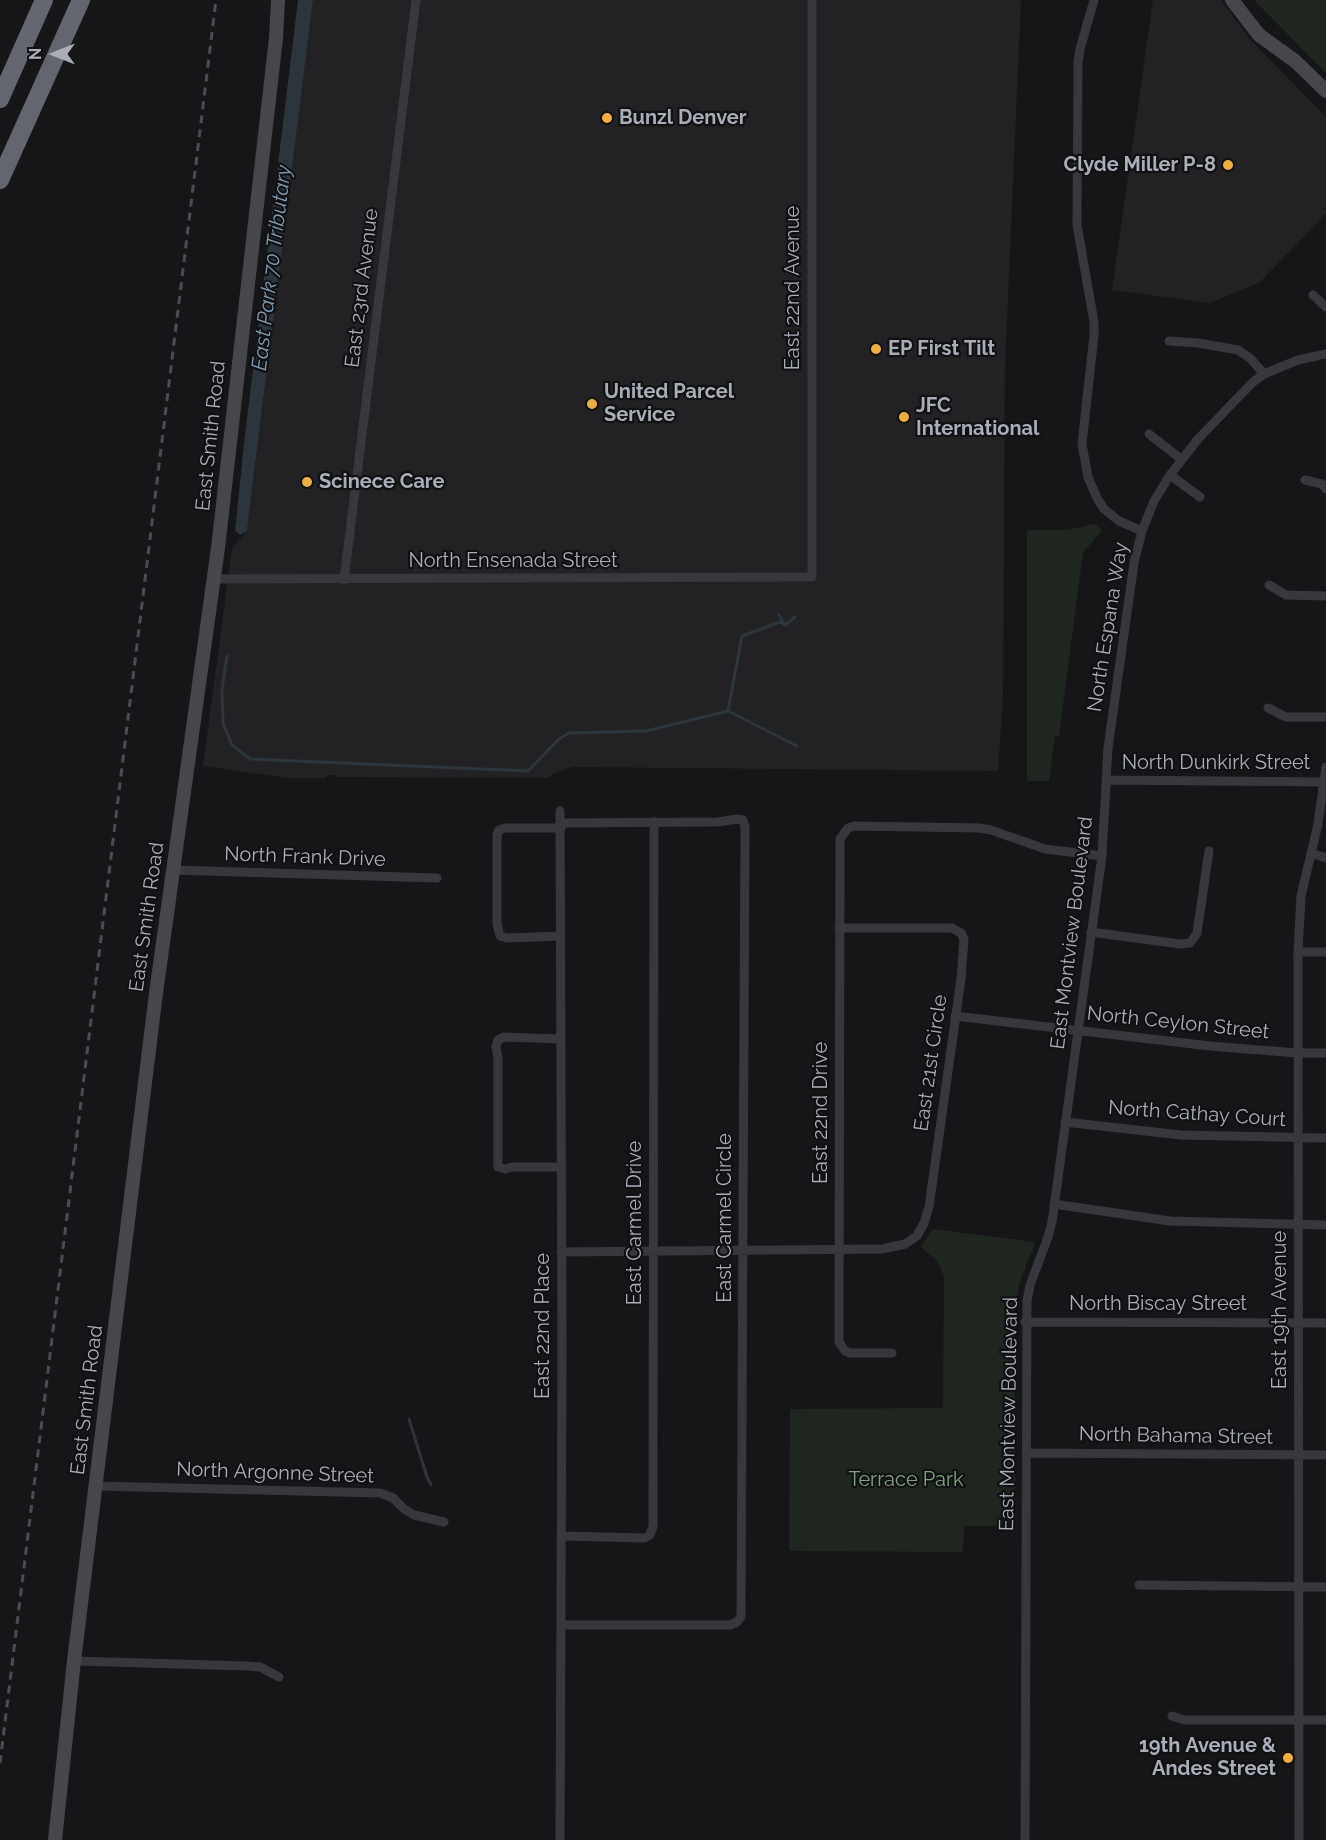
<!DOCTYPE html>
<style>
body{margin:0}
#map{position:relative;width:1326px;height:1840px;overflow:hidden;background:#161618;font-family:Raleway,sans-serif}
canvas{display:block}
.north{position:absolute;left:24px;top:24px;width:60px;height:60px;-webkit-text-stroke:4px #111113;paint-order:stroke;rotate:270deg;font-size:16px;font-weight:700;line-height:24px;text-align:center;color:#a8adb8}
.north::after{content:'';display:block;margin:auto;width:21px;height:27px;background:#a8adb8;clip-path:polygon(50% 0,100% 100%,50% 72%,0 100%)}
</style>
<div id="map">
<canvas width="1326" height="1840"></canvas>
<div class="north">N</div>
</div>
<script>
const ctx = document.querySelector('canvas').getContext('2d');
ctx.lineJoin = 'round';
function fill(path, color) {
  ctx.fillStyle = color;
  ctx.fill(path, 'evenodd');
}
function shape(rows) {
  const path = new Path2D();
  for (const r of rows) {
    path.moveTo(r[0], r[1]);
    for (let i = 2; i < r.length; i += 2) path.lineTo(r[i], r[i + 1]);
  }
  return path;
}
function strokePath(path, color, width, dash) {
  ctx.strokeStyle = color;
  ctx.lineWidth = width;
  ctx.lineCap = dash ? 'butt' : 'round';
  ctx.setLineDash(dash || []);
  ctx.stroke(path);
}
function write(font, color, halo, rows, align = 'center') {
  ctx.font = font + ' Raleway,sans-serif';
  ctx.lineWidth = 4.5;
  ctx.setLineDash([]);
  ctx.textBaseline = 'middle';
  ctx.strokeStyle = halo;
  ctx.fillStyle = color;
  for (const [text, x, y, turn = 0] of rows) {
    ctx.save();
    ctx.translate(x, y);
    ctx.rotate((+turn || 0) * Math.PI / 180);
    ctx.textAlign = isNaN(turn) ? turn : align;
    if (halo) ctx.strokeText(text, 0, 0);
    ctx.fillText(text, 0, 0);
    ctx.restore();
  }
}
fill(shape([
 [313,0,1021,0,1005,366,1003,697,998,771,572,767,555,773,548,778,336,777,336,775,327,775,326,778,288,778,203,766,232,548,247,531],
 [1153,0,1221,0,1249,38,1326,117,1326,214,1259,283,1210,303,1112,290]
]), '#222225');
fill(shape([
 [1254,0,1326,0,1326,73,1304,51],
 [1095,524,1102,530,1083,553,1059,736,1055,736,1049,781,1027,781,1027,530,1067,530],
 [933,1229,1035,1242,1019,1285,1015,1308,1015,1526,964,1526,963,1552,789,1551,790,1409,943,1408,944,1276,938,1262,921,1247]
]), '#1e261f');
fill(shape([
 [298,0,313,0,249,514,247,531,240,535,235,531,245,435]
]), '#2c353c');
strokePath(shape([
 [779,615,784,624],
 [227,656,222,689,223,723,232,745,250,759,528,771,559,739,569,733,646,731,728,711,742,636,780,622,785,625,795,617],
 [728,711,797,746],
 [409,1419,427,1477,431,1485]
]), '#2c353c', 3);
strokePath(shape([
 [1094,0,1080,49,1078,63,1077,225,1094,322,1094,335,1082,444,1088,477,1097,498,1104,509,1119,521,1142,531],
 [1313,295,1326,307],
 [1169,341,1198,343,1238,350,1250,358,1264,374],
 [1149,434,1181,459],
 [1170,475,1200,497],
 [1305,480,1322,484,1326,489],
 [214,579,812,577,812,0],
 [344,580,416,0],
 [1269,585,1286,595,1326,596],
 [1268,708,1286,717,1326,717],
 [1106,780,1326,782],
 [560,811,562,1350,560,1840],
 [561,823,718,822,737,819,743,820,745,827,741,1617,737,1622,730,1625,562,1625],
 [1311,853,1326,858],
 [172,870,437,878],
 [1091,932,1180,944,1190,943,1197,933,1209,851],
 [560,936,507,938,500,936,497,924,497,835,499,830,505,828,561,828],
 [1298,952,1326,952],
 [955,1016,1210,1046,1297,1053,1326,1053],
 [560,1039,504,1037,498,1040,496,1047,498,1058,498,1167,505,1169,512,1167,560,1167],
 [1065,1122,1181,1135,1326,1138],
 [1054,1204,1170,1221,1326,1225],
 [561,1252,882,1249,905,1244,917,1236,924,1223,929,1207,961,979,964,939,961,933,952,928,839,928],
 [1025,1322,1326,1323],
 [892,1353,850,1353,845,1351,839,1342,840,839,848,828,854,826,979,828,991,830,1045,849,1102,856],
 [1026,1453,1326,1455],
 [96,1486,380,1493,393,1498,404,1509,414,1515,444,1522],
 [562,1536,645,1538,650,1535,653,1526,654,822],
 [1139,1585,1326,1587],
 [74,1661,247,1666,260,1667,279,1677],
 [1172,1716,1184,1720,1326,1720],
 [1025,1840,1027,1301,1030,1285,1047,1240,1052,1222,1102,856,1108,748,1134,563,1142,531,1154,501,1170,475,1198,439,1253,382,1264,374,1298,360,1326,354],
 [1299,1840,1298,952,1301,896,1318,824,1326,767]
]), '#37383d', 9);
strokePath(shape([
 [1232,0,1259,35,1295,61,1326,91],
 [55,1840,74,1661,156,993,218,548,276,38,278,0]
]), '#45474d', 14);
strokePath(shape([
 [0,99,44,0],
 [0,180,81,0]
]), '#63666e', 18);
strokePath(shape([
 [0,1763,216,0]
]), '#4a4c52', 3, [8, 6]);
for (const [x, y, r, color] of [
 [607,118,6,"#f2b134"],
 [1228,165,6,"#f2b134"],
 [876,349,6,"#f2b134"],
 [592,404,6,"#f2b134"],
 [904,417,6,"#f2b134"],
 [307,482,6,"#f2b134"],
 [1288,1758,6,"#f2b134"]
]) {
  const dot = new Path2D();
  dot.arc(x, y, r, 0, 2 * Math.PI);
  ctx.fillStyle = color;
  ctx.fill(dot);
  strokePath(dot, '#111113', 2);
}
write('bold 20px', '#a8adb8', '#111113', [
 ["Bunzl Denver",619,118],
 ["Clyde Miller P-8",1216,165,"right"],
 ["EP First Tilt",888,349],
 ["United Parcel",604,392],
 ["Service",604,415],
 ["JFC",916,406],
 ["International",916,429],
 ["Scinece Care",319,482],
 ["19th Avenue &",1276,1746,"right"],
 ["Andes Street",1276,1769,"right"]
], 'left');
write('20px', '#a8adb8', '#111113', [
 ["East 23rd Avenue",362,288,-83],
 ["East 22nd Avenue",793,288,-90],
 ["East Smith Road",211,436,-84],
 ["North Ensenada Street",513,561],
 ["North Espana Way",1108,627,-81],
 ["North Dunkirk Street",1216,763],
 ["North Frank Drive",305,857,2],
 ["East Smith Road",147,917,-82],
 ["East Montview Boulevard",1072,933,-83],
 ["North Ceylon Street",1178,1023,6],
 ["East 21st Circle",931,1063,-82],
 ["East 22nd Drive",821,1113,-90],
 ["North Cathay Court",1197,1114,4],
 ["East Carmel Circle",725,1218,-90],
 ["East Carmel Drive",635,1223,-90],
 ["North Biscay Street",1158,1304],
 ["East 19th Avenue",1280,1310,-90],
 ["East 22nd Place",543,1326,-90],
 ["East Smith Road",87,1400,-83],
 ["East Montview Boulevard",1009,1414,-89],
 ["North Bahama Street",1176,1436,1],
 ["North Argonne Street",275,1473,2]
]);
write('20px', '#7fa381', '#111113', [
 ["Terrace Park",906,1480]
]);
write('italic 21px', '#7f9bb3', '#111113', [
 ["East Park 70 Tributary",272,268,-83]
]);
</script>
